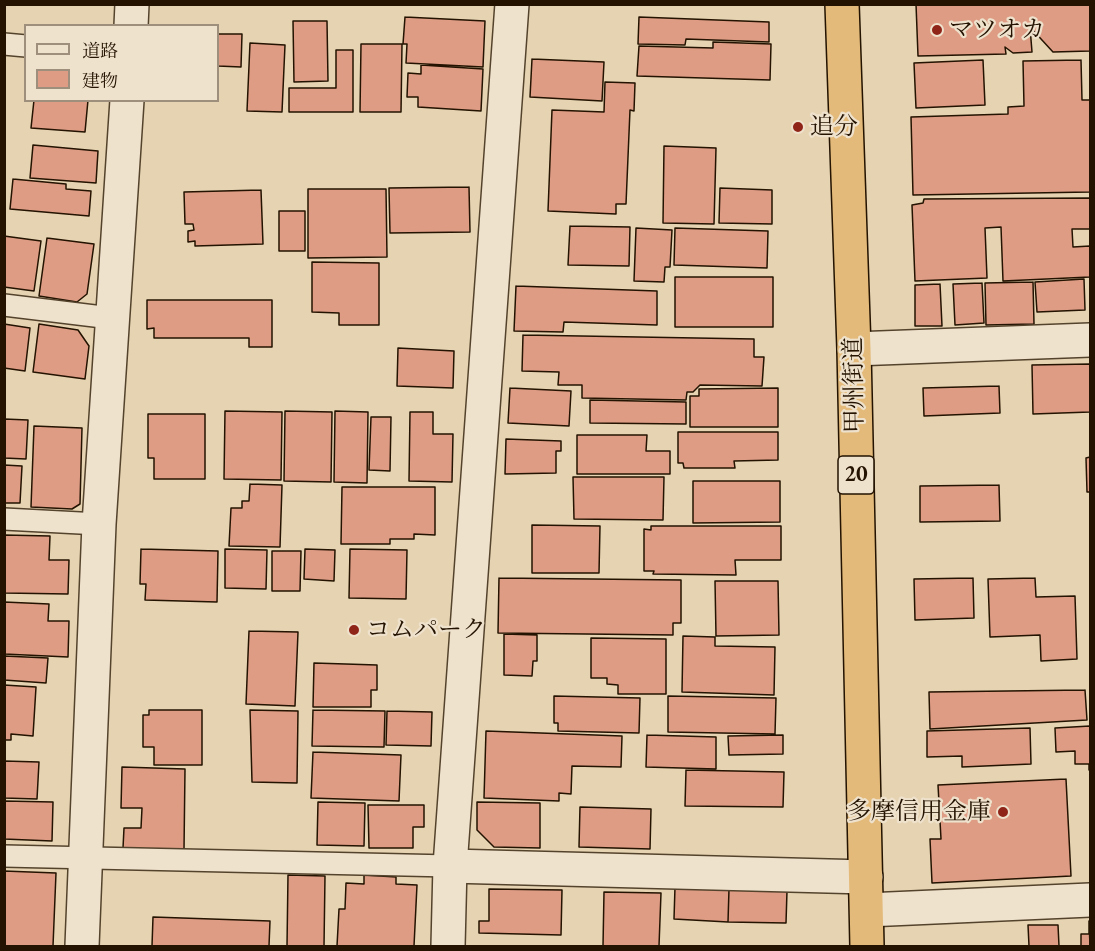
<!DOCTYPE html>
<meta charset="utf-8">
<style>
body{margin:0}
#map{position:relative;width:1095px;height:951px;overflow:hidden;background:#e6d3b2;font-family:"EB Garamond","Noto Serif JP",serif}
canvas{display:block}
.frame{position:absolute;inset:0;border:6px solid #231300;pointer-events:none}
.legend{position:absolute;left:24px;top:24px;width:195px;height:78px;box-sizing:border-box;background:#efe2cd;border:2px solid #9d8f7b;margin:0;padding:8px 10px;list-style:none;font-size:18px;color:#231300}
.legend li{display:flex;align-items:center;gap:12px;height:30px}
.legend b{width:30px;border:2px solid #9d8f7b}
</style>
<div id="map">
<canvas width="1095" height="951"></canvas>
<div class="frame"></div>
<ul class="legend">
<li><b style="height:8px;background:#efe2cd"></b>道路</li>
<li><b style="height:16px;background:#de9c85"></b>建物</li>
</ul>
</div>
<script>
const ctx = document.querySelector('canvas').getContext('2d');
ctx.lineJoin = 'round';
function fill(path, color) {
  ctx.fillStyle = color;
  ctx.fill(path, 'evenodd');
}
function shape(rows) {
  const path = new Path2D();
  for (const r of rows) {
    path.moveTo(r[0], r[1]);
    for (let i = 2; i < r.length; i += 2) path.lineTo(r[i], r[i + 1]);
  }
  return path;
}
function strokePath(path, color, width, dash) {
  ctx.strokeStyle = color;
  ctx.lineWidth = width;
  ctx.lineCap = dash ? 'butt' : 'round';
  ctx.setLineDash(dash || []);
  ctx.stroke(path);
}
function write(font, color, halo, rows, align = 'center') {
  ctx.font = font + ' "EB Garamond","Noto Serif JP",serif';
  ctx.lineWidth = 4.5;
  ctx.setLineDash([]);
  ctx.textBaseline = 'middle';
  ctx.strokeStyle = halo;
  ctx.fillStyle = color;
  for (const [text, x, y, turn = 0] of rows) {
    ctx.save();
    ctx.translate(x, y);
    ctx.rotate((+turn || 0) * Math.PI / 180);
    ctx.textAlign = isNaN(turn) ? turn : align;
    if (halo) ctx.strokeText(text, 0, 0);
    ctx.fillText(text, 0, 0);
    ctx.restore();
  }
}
const building = shape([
 [916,4,1090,4,1090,51,1053,52,1030,27,1032,52,1013,53,1005,47,1006,54,918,56,916,4],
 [405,17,485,21,483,67,406,63,407,44,403,44,405,17],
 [639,17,769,22,769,42,686,39,685,45,638,44,639,17],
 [293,21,327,21,328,81,294,82,293,21],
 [218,34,242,34,241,67,218,66,218,34],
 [713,42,771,44,770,80,637,76,639,46,713,48,713,42],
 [250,43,285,45,282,112,247,111,250,43],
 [361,44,402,44,401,112,360,112,361,44],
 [336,50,353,50,353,112,289,112,289,88,336,88,336,50],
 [532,59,604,62,602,101,530,97,532,59],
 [983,60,985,105,916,108,914,63,983,60],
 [1081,60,1082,100,1090,100,1090,192,913,195,911,117,1008,114,1008,107,1024,106,1023,61,1081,60],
 [421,65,483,69,481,111,418,107,418,97,407,97,408,73,421,74,421,65],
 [605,82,635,83,634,111,630,110,626,204,616,204,616,214,548,211,552,110,604,112,605,82],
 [34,100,88,100,85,132,31,128,34,100],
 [33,145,98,151,96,183,30,178,33,145],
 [664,146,716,148,714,224,663,223,664,146],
 [13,179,66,184,66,189,91,191,89,216,10,209,13,179],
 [469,187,470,232,390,233,389,188,469,187],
 [720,188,772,190,772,224,719,223,720,188],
 [308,189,386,189,387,257,308,258,308,189],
 [261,190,263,244,195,246,195,241,188,242,188,231,194,230,193,224,185,224,184,192,261,190],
 [1090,198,1090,229,1072,229,1073,247,1090,246,1090,277,1003,281,1001,227,985,228,987,278,915,281,912,205,923,203,924,199,1090,198],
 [279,211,305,211,305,251,279,251,279,211],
 [570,226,630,227,629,266,568,265,570,226],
 [636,228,672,230,670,267,665,267,664,282,634,281,636,228],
 [675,228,768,231,767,268,674,265,675,228],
 [4,236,41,241,34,291,4,287,4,236],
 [47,238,94,244,87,294,77,302,39,296,47,238],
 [312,262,379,263,379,325,339,325,339,313,312,312,312,262],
 [675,277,773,277,773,327,675,327,675,277],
 [1084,279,1085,310,1037,312,1035,282,1084,279],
 [1033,282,1034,324,986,325,985,283,1033,282],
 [982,283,984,323,955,325,953,284,982,283],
 [940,284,942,326,915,326,915,285,940,284],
 [516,286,657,291,657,325,564,322,563,332,514,331,516,286],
 [147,300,272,300,272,347,249,347,249,338,154,338,154,328,147,329,147,300],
 [4,324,30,328,25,371,4,368,4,324],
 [39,324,78,330,89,346,85,379,33,372,39,324],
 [523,335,754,339,754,357,764,357,762,386,700,385,693,392,687,392,686,400,582,398,582,385,558,385,559,372,522,371,523,335],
 [398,348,454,351,453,388,397,386,398,348],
 [1090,364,1090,412,1033,414,1032,365,1090,364],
 [999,386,1000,413,924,416,923,388,999,386],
 [510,388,571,391,569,426,508,423,510,388],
 [778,388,778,427,690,427,690,396,699,396,699,389,778,388],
 [590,400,686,402,686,424,590,423,590,400],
 [225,411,282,412,281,480,224,479,225,411],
 [285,411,332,412,331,482,284,481,285,411],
 [335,411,368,412,367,483,334,482,335,411],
 [410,412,433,412,433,434,453,434,452,482,409,481,410,412],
 [148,414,205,414,205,479,154,479,154,458,148,458,148,414],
 [371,417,391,417,390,471,369,470,371,417],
 [4,419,28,420,26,459,4,458,4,419],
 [34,426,82,428,80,504,72,509,31,507,34,426],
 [678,432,778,432,778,460,734,461,735,468,684,468,683,463,678,463,678,432],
 [577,435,647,435,646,451,670,451,670,474,577,474,577,435],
 [506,439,561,441,561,451,556,451,556,473,505,474,506,439],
 [1090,457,1090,492,1087,492,1086,458,1090,457],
 [4,465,22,466,20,503,4,503,4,465],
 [573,477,664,477,663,520,574,519,573,477],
 [693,481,780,481,780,522,693,523,693,481],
 [250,484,282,485,280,547,229,546,231,508,242,508,242,501,249,501,250,484],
 [999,485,1000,521,920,522,920,486,999,485],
 [342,487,435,487,435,535,414,534,414,539,390,539,390,544,341,544,342,487],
 [532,525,600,526,599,573,532,573,532,525],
 [651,526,781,526,781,560,735,560,736,575,653,574,654,571,644,571,644,529,651,530,651,526],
 [4,535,50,536,49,560,69,560,68,594,4,593,4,535],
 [141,549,218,551,217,602,145,600,146,584,140,584,141,549],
 [225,549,267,550,266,589,225,588,225,549],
 [305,549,335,550,334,581,304,579,305,549],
 [350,549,407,550,406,599,349,598,350,549],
 [272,551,301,551,300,591,272,591,272,551],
 [499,578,681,580,681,623,673,623,673,635,498,633,499,578],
 [973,578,974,618,915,620,914,579,973,578],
 [1035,578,1036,597,1075,596,1077,659,1041,661,1040,635,990,637,988,579,1035,578],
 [715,581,778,581,779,635,716,636,715,581],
 [4,602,49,604,48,621,69,621,68,657,4,654,4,602],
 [249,631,298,632,295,706,246,704,249,631],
 [504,634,537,635,537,661,533,661,532,676,504,675,504,634],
 [683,636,715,637,715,646,775,647,774,695,682,692,683,636],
 [591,638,666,639,666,694,618,694,618,685,607,684,607,678,591,678,591,638],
 [4,656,48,658,46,683,4,680,4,656],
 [314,663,377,665,377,690,371,690,371,707,313,707,314,663],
 [4,685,36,687,33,736,11,734,11,740,4,740,4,685],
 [1085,690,1087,720,930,729,929,692,1085,690],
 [554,696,640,698,639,733,558,731,558,723,554,723,554,696],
 [668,696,776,698,775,734,668,732,668,696],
 [149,710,202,710,202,765,154,765,154,747,143,747,143,715,149,715,149,710],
 [250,710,298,711,297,783,252,782,250,710],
 [313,710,385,711,384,747,312,746,313,710],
 [387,711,432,712,431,746,386,745,387,711],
 [1090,726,1090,770,1089,770,1089,764,1075,764,1075,751,1056,752,1055,728,1090,726],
 [1030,728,1031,764,962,767,962,756,927,757,927,731,1030,728],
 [486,731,622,736,621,767,572,766,571,794,559,793,559,801,484,798,486,731],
 [647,735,716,737,716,769,646,767,647,735],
 [783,735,783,754,729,755,728,736,783,735],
 [313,752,401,755,399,801,311,798,313,752],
 [4,761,39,762,37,799,4,798,4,761],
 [122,767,185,769,184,850,123,848,124,828,141,828,142,808,121,808,122,767],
 [686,770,784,772,783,807,685,806,686,770],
 [1066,779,1071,876,932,883,930,839,941,839,938,785,1066,779],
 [4,801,53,802,52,841,4,839,4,801],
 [318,802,365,803,364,846,317,845,318,802],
 [477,802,540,803,540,848,494,847,477,830,477,802],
 [368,805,424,805,424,827,413,827,413,848,369,848,368,805],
 [580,807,651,809,650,849,579,847,580,807],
 [4,871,56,873,53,946,4,946,4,871],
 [288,875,325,876,324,946,287,946,288,875],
 [364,875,396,877,396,884,417,885,414,946,337,946,339,909,345,909,346,883,364,884,364,875],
 [675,887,729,889,728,922,674,919,675,887],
 [489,889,562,890,561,935,479,933,479,921,489,921,489,889],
 [729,889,787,891,786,923,728,922,729,889],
 [604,892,661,893,659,946,603,946,604,892],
 [153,917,270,921,269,946,152,946,153,917],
 [1089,921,1090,946,1081,946,1081,934,1089,934,1089,921],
 [1028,925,1058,925,1059,946,1029,946,1028,925]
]);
fill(building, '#de9c85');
strokePath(building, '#231300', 1.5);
const service = shape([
 [4,44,26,46],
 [4,305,111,318],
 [4,519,99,524],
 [4,856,450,866]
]);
const minor = shape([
 [131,26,132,4],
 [854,349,1090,340],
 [450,866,866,877],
 [867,910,1090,900],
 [82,946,99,524,127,100]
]);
const tertiary = shape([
 [448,946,450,866,512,4]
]);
const trunk = shape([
 [842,4,854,349,867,946]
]);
strokePath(service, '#54432c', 24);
strokePath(minor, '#54432c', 36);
strokePath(tertiary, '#54432c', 36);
strokePath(trunk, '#231300', 36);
strokePath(service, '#efe2cd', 21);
strokePath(minor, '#efe2cd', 33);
strokePath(tertiary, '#efe2cd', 33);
strokePath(trunk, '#e3ba79', 33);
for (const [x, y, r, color] of [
 [937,30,6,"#8f2418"],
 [798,127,6,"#8f2418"],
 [354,630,6,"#8f2418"],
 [1003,812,6,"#8f2418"]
]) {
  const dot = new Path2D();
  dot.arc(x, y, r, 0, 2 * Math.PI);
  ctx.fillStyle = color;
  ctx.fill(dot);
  strokePath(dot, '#efe2cd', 2);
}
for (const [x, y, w] of [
 [856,475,36]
]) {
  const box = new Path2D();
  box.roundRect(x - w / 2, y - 19, w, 38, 4.5);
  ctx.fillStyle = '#efe2cd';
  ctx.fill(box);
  strokePath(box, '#231300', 1.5);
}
write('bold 22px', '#231300', null, [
 ["20",856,475]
]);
write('24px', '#231300', '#efe2cd', [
 ["マツオカ",949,30],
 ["追分",810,127],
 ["コムパーク",366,630],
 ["多摩信用金庫",991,812,"right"]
], 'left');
write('24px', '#231300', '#efe2cd', [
 ["甲州街道",855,385,-91]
]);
</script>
